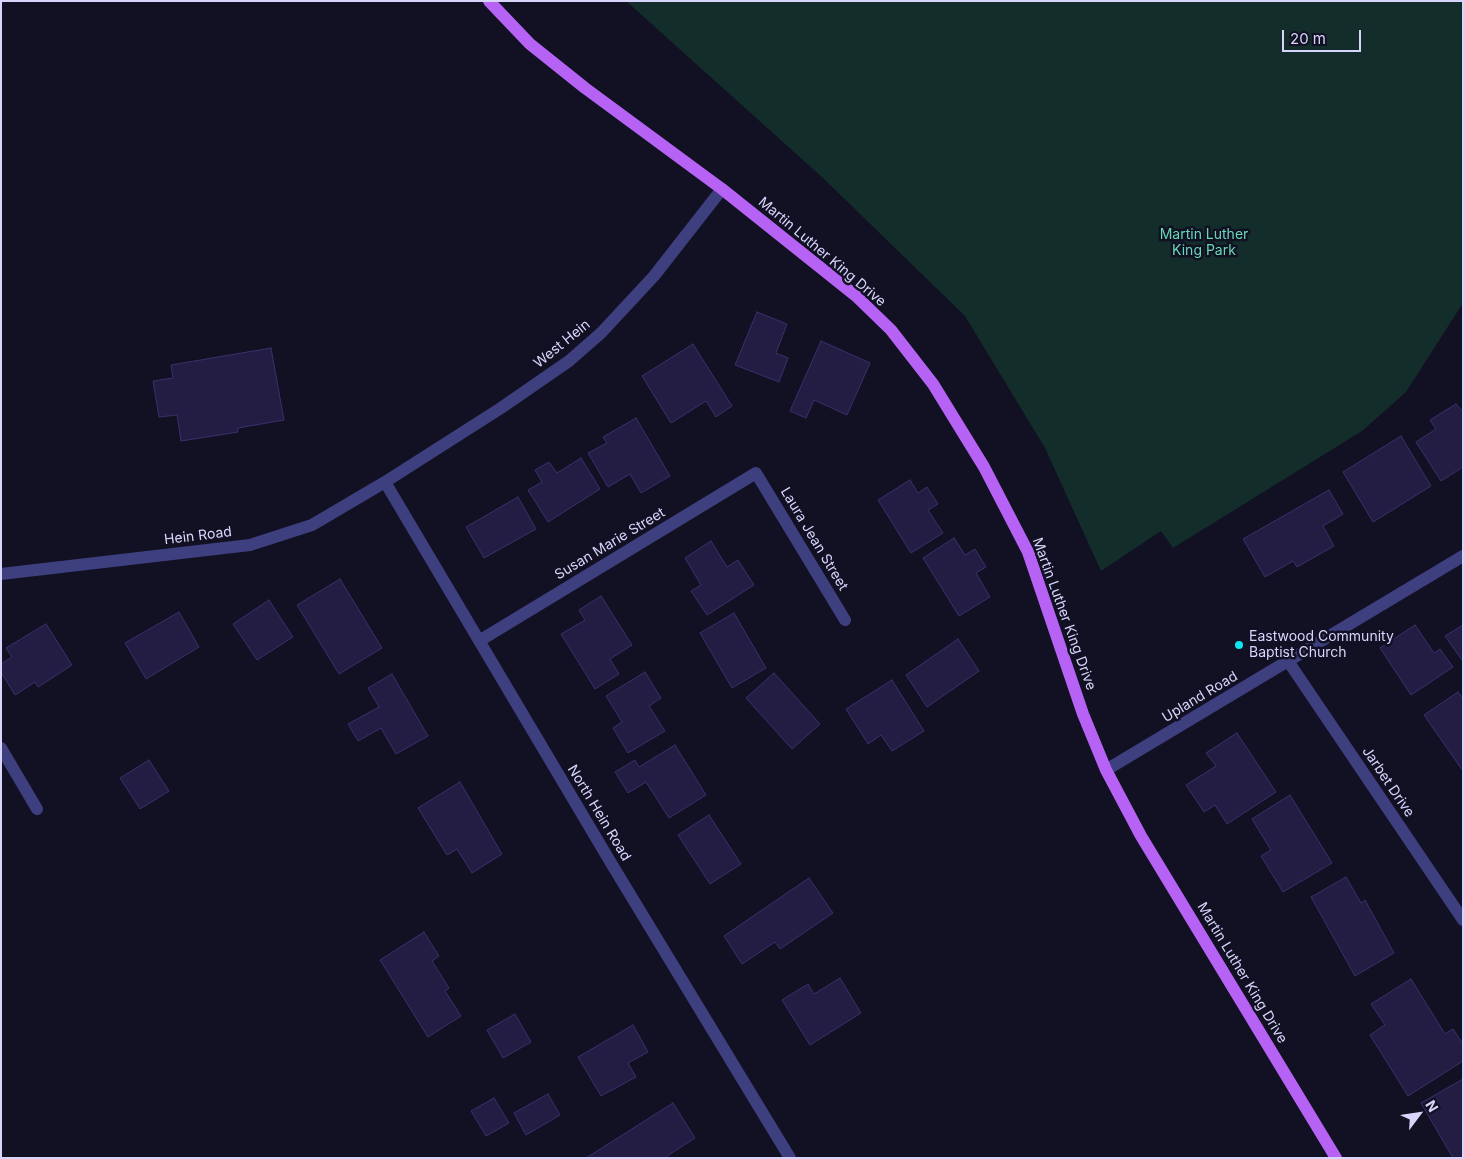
<!DOCTYPE html>
<style>
body{margin:0}
#map{position:relative;width:1464px;height:1159px;overflow:hidden;background:#121023;font-family:Inter,sans-serif}
canvas{display:block}
.frame{position:absolute;inset:0;border:2px solid #d7d5fc;pointer-events:none}
.north{position:absolute;left:1394px;top:1089px;width:50px;height:50px;-webkit-text-stroke:4px #121023;paint-order:stroke;rotate:59deg;font-size:14px;font-weight:700;line-height:20px;text-align:center;color:#d7d5fc}
.north::after{content:'';display:block;margin:auto;width:18px;height:22px;background:#d7d5fc;clip-path:polygon(50% 0,100% 100%,50% 72%,0 100%)}
.scale{position:absolute;left:1282px;top:30px;width:79px;height:22px;box-sizing:border-box;border:2px solid #d7d5fc;border-top:0;padding-left:6px;font-size:15px;line-height:18px;white-space:nowrap;color:#d7d5fc;-webkit-text-stroke:4px #121023;paint-order:stroke}
</style>
<div id="map">
<canvas width="1464" height="1159"></canvas>
<div class="frame"></div>
<div class="north">N</div>
<div class="scale">20 m</div>
</div>
<script>
const ctx = document.querySelector('canvas').getContext('2d');
ctx.lineJoin = 'round';
function fill(path, color) {
  ctx.fillStyle = color;
  ctx.fill(path, 'evenodd');
}
function shape(rows) {
  const path = new Path2D();
  for (const r of rows) {
    path.moveTo(r[0], r[1]);
    for (let i = 2; i < r.length; i += 2) path.lineTo(r[i], r[i + 1]);
  }
  return path;
}
function strokePath(path, color, width, dash) {
  ctx.strokeStyle = color;
  ctx.lineWidth = width;
  ctx.lineCap = dash ? 'butt' : 'round';
  ctx.setLineDash(dash || []);
  ctx.stroke(path);
}
function write(font, color, halo, rows, align = 'center') {
  ctx.font = font + ' Inter,sans-serif';
  ctx.lineWidth = 5;
  ctx.setLineDash([]);
  ctx.textBaseline = 'middle';
  ctx.strokeStyle = halo;
  ctx.fillStyle = color;
  for (const [text, x, y, turn = 0] of rows) {
    ctx.save();
    ctx.translate(x, y);
    ctx.rotate((+turn || 0) * Math.PI / 180);
    ctx.textAlign = isNaN(turn) ? turn : align;
    if (halo) ctx.strokeText(text, 0, 0);
    ctx.fillText(text, 0, 0);
    ctx.restore();
  }
}
fill(shape([
 [626,1,1463,1,1463,303,1406,392,1362,431,1173,548,1161,531,1101,571,1045,448,965,316,824,179]
]), '#132d2a');
const building = shape([
 [757,312,787,324,776,353,788,358,779,382,735,365,757,312],
 [821,341,870,363,847,415,814,400,806,418,790,411,821,341],
 [693,344,732,406,716,417,706,401,671,423,642,376,693,344],
 [271,348,284,420,238,428,238,432,181,441,177,415,159,417,153,381,173,378,171,365,271,348],
 [1456,404,1463,412,1463,467,1441,481,1416,442,1436,429,1430,420,1456,404],
 [636,418,670,476,641,493,630,474,608,487,588,453,607,443,603,437,636,418],
 [1401,436,1431,486,1373,522,1343,472,1401,436],
 [581,458,600,489,548,522,528,490,542,482,535,470,549,462,557,473,581,458],
 [910,480,918,493,927,487,938,504,928,510,943,533,911,553,878,500,910,480],
 [1329,490,1343,514,1323,526,1334,546,1297,567,1293,561,1265,577,1243,539,1329,490],
 [518,497,536,529,484,558,466,527,518,497],
 [954,538,965,555,975,549,986,567,976,573,990,597,959,616,923,558,954,538],
 [711,541,727,567,738,560,754,585,707,615,691,591,701,585,685,558,711,541],
 [340,579,382,648,339,674,297,605,340,579],
 [601,596,632,645,610,659,619,674,595,689,561,634,585,620,579,610,601,596],
 [269,600,293,637,257,660,233,624,269,600],
 [179,612,199,647,146,679,125,643,179,612],
 [734,613,766,668,732,688,700,633,734,613],
 [46,624,72,665,38,687,35,682,15,695,1,672,1,664,12,657,6,648,46,624],
 [1415,625,1434,653,1440,649,1453,667,1411,695,1380,648,1415,625],
 [1463,625,1463,660,1462,660,1445,636,1463,625],
 [958,639,979,671,927,707,906,675,958,639],
 [645,672,661,698,649,706,665,731,628,753,613,728,622,722,606,696,645,672],
 [774,673,820,724,792,749,746,698,774,673],
 [392,674,428,736,396,754,381,728,358,741,348,724,379,707,368,688,392,674],
 [892,680,924,731,892,751,881,735,868,744,846,709,892,680],
 [1458,692,1463,699,1463,771,1424,715,1458,692],
 [1237,733,1276,792,1227,824,1215,805,1204,812,1186,785,1216,766,1206,753,1237,733],
 [675,745,706,795,669,818,646,782,628,793,615,772,635,760,639,767,675,745],
 [149,760,169,791,140,809,120,778,149,760],
 [460,782,502,854,472,873,457,849,447,855,418,808,460,782],
 [1290,795,1332,863,1283,892,1261,856,1271,850,1252,819,1290,795],
 [709,815,741,864,710,884,678,835,709,815],
 [1346,877,1361,903,1365,900,1394,953,1355,976,1311,897,1346,877],
 [809,878,833,913,780,949,775,942,742,964,724,936,809,878],
 [424,932,439,956,432,961,449,988,445,991,461,1016,428,1037,380,960,424,932],
 [840,978,861,1013,810,1045,782,1000,808,984,814,994,840,978],
 [1411,979,1445,1034,1453,1029,1463,1044,1463,1061,1408,1096,1370,1035,1385,1025,1371,1004,1411,979],
 [515,1014,531,1042,503,1058,487,1030,515,1014],
 [633,1025,648,1052,628,1063,636,1077,601,1096,578,1057,633,1025],
 [1463,1079,1463,1158,1453,1158,1421,1103,1463,1079],
 [548,1094,560,1115,526,1135,514,1113,548,1094],
 [494,1098,509,1123,486,1136,471,1111,494,1098],
 [673,1103,695,1138,664,1158,586,1158,673,1103]
]);
fill(building, '#231d43');
strokePath(building, '#39316d', 1);
strokePath(shape([
 [385,482,611,863,790,1158],
 [1,574,250,545,312,525,385,482,501,408,569,361,601,333,654,276,722,189],
 [479,641,756,473,845,620],
 [1288,661,1463,920],
 [1,748,37,809],
 [1106,770,1463,556]
]), '#3e3f7f', 12);
strokePath(shape([
 [489,1,530,44,585,88,722,189,856,296,891,330,933,384,984,467,1028,552,1083,714,1106,770,1141,836,1336,1158]
]), '#b663f5', 12);
for (const [x, y, r, color] of [
 [1239,645,5,"#10e4ed"]
]) {
  const dot = new Path2D();
  dot.arc(x, y, r, 0, 2 * Math.PI);
  ctx.fillStyle = color;
  ctx.fill(dot);
  strokePath(dot, '#121023', 2);
}
write('14px', '#65d8b5', '#121023', [
 ["Martin Luther",1204,235],
 ["King Park",1204,251]
]);
write('14px', '#d7d5fc', '#121023', [
 ["Martin Luther King Drive",822,252,40],
 ["West Hein",562,344,-39],
 ["Hein Road",198,536,-7],
 ["Laura Jean Street",814,539,59],
 ["Susan Marie Street",610,544,-31],
 ["Martin Luther King Drive",1064,614,70],
 ["Upland Road",1200,697,-31],
 ["Jarbet Drive",1388,782,56],
 ["North Hein Road",599,813,59],
 ["Martin Luther King Drive",1242,973,59]
]);
write('14px', '#d7d5fc', '#121023', [
 ["Eastwood Community",1249,637],
 ["Baptist Church",1249,653]
], 'left');
</script>
